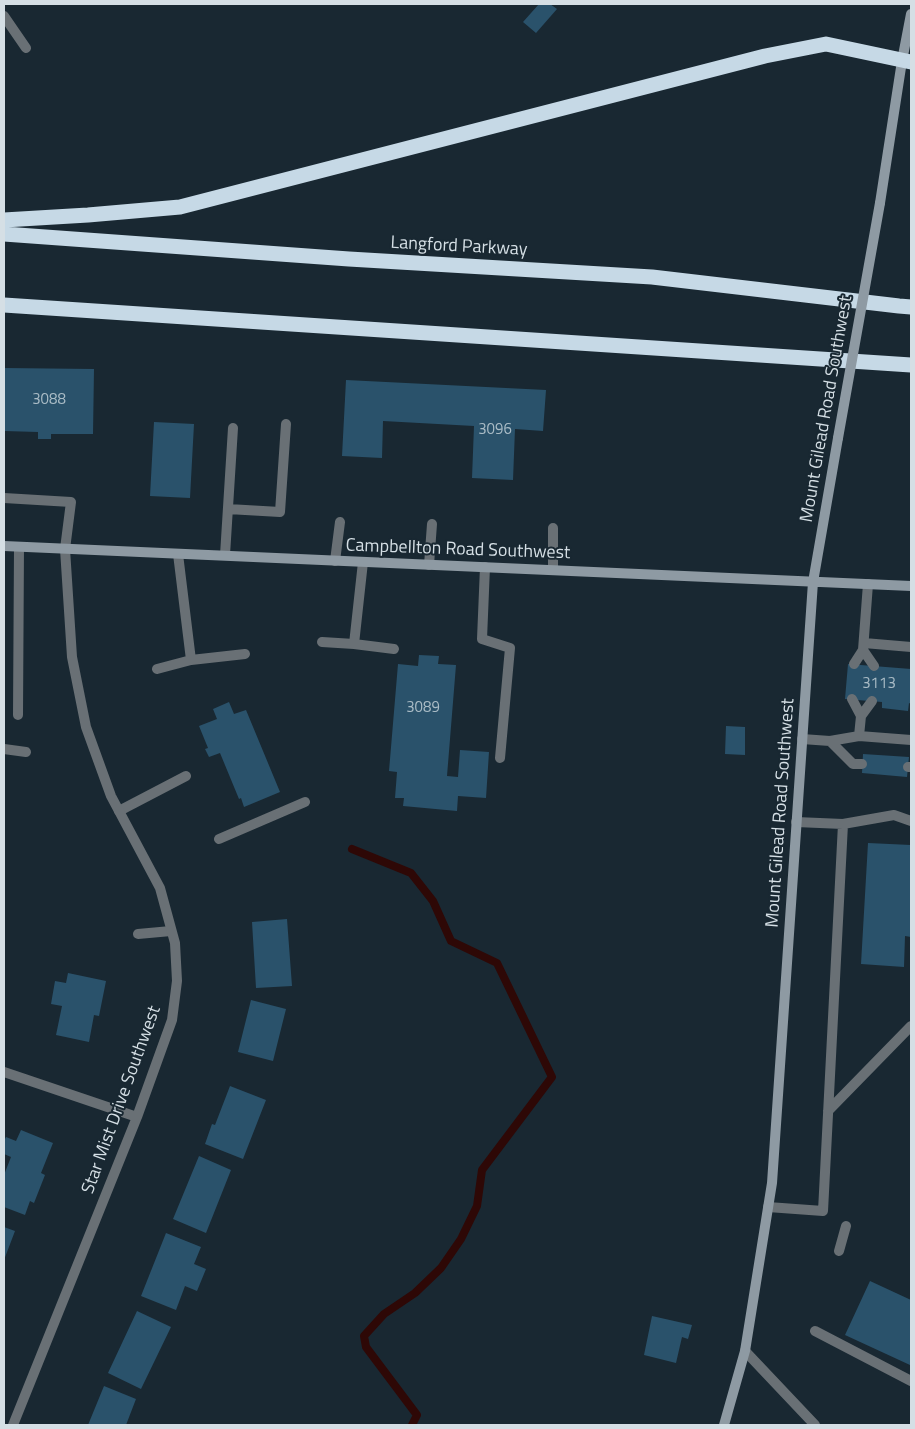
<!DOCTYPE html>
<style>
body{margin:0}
#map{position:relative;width:915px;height:1429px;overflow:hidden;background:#192832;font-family:"Titillium Web",sans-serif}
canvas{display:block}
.frame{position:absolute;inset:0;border:5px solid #d5dfe5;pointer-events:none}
</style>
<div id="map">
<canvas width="915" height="1429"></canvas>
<div class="frame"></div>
</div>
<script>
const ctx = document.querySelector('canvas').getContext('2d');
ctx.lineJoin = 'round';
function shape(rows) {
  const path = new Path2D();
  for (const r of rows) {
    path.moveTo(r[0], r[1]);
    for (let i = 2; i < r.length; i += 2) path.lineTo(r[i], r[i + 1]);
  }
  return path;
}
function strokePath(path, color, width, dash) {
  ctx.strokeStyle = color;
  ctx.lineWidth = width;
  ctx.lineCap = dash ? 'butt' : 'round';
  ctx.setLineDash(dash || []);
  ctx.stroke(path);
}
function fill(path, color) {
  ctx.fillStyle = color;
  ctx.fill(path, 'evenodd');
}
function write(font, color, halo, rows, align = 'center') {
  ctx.font = font + ' "Titillium Web",sans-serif';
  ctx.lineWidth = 4;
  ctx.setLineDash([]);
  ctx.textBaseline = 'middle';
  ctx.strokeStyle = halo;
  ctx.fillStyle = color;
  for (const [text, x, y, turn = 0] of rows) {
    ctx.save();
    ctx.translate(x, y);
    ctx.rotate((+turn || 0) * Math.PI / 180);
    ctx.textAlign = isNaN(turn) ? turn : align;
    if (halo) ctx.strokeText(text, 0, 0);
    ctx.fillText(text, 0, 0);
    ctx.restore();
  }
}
strokePath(shape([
 [352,849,411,873,433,901,451,941,497,963,552,1077,482,1170,477,1206,461,1239,441,1268,415,1293,384,1314,364,1336,366,1347,417,1415,412,1425]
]), '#2e0806', 8);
fill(shape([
 [539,4,550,4,557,9,536,33,523,22],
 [4,368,94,369,93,434,51,434,51,439,38,439,38,432,4,431],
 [346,380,546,390,543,431,515,429,513,480,472,478,474,426,383,421,382,458,342,456],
 [154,422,194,424,190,498,150,496],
 [419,655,439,656,438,664,456,665,447,776,458,777,460,750,489,752,486,798,458,796,457,811,403,806,404,798,395,798,397,772,389,771,398,664,418,666],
 [848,664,911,669,911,704,909,703,908,711,882,708,882,702,845,699],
 [229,702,234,714,246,710,280,792,244,807,241,798,239,799,220,753,209,757,205,749,208,748,199,726,217,719,213,709],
 [726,726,745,727,745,755,725,754],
 [863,754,909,757,907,777,862,773],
 [868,843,911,845,911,937,905,936,904,967,861,964],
 [287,919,292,986,256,988,252,922],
 [68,973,106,981,99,1016,94,1015,89,1042,56,1035,62,1006,51,1004,55,981,66,983],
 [251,1000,286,1009,273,1061,238,1052],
 [230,1086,266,1100,243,1159,205,1144,212,1124,215,1125],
 [21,1130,53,1143,41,1173,45,1175,34,1203,30,1201,25,1215,4,1207,4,1175,11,1157,4,1154,4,1141,6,1137,16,1141],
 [199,1156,231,1170,206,1233,173,1219],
 [4,1227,15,1231,4,1260],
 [166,1233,201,1247,194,1264,206,1269,197,1291,185,1286,176,1310,141,1296],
 [870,1281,911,1300,911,1362,910,1365,845,1335],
 [137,1311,171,1327,141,1389,108,1373],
 [652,1316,692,1325,688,1339,682,1337,676,1363,644,1355],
 [104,1386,136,1399,126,1425,88,1425]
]), '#2a526b');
strokePath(shape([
 [4,498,71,502,65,549],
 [228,509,280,512,286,424],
 [178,554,191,660],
 [225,555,233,428],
 [335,561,340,522],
 [429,565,432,524],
 [485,567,482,639,510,648,500,758],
 [553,570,553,528],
 [868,584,863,650,874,666],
 [322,642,354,644,363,562],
 [864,643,911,647],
 [354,644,394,649],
 [854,664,863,650],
 [157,669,191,660,245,654],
 [852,699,861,716],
 [18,715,19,547],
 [859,736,861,716,872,701],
 [802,739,830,741,859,736,911,740],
 [830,741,853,764,862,764],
 [4,749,26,752],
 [908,767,911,767],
 [119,811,186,776],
 [796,822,843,824,894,815,911,821],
 [219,839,305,802],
 [138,934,171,931],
 [828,1111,911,1026],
 [768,1207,823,1211,843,824],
 [839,1251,846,1226],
 [815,1331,911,1381]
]), '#697075', 10);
strokePath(shape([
 [4,16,26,48],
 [4,1072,137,1117],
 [745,1351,815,1425],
 [13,1425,137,1117,172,1020,177,981,175,943,160,888,111,796,86,727,72,657,65,549]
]), '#697075', 10);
strokePath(shape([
 [880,203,902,61,911,14],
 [4,546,911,586],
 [724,1425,745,1351,772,1183,813,582,838,438]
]), '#8e9aa3', 10);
strokePath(shape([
 [4,220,88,215,180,207,765,56,826,44,911,62],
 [4,234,349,259,652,277,899,306,911,307],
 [4,305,911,365]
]), '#c6d9e6', 15);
strokePath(shape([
 [838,438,880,203]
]), '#8e9aa3', 10);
write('15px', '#aabcc6', null, [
 ["3088",49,400],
 ["3096",495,430],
 ["3113",879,684],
 ["3089",423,708]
]);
write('18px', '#d5dfe5', '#192832', [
 ["Langford Parkway",459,247,3],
 ["Mount Gilead Road Southwest",827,409,-80],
 ["Campbellton Road Southwest",458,550,2],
 ["Mount Gilead Road Southwest",781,813,-86],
 ["Star Mist Drive Southwest",122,1100,-70]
]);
</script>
